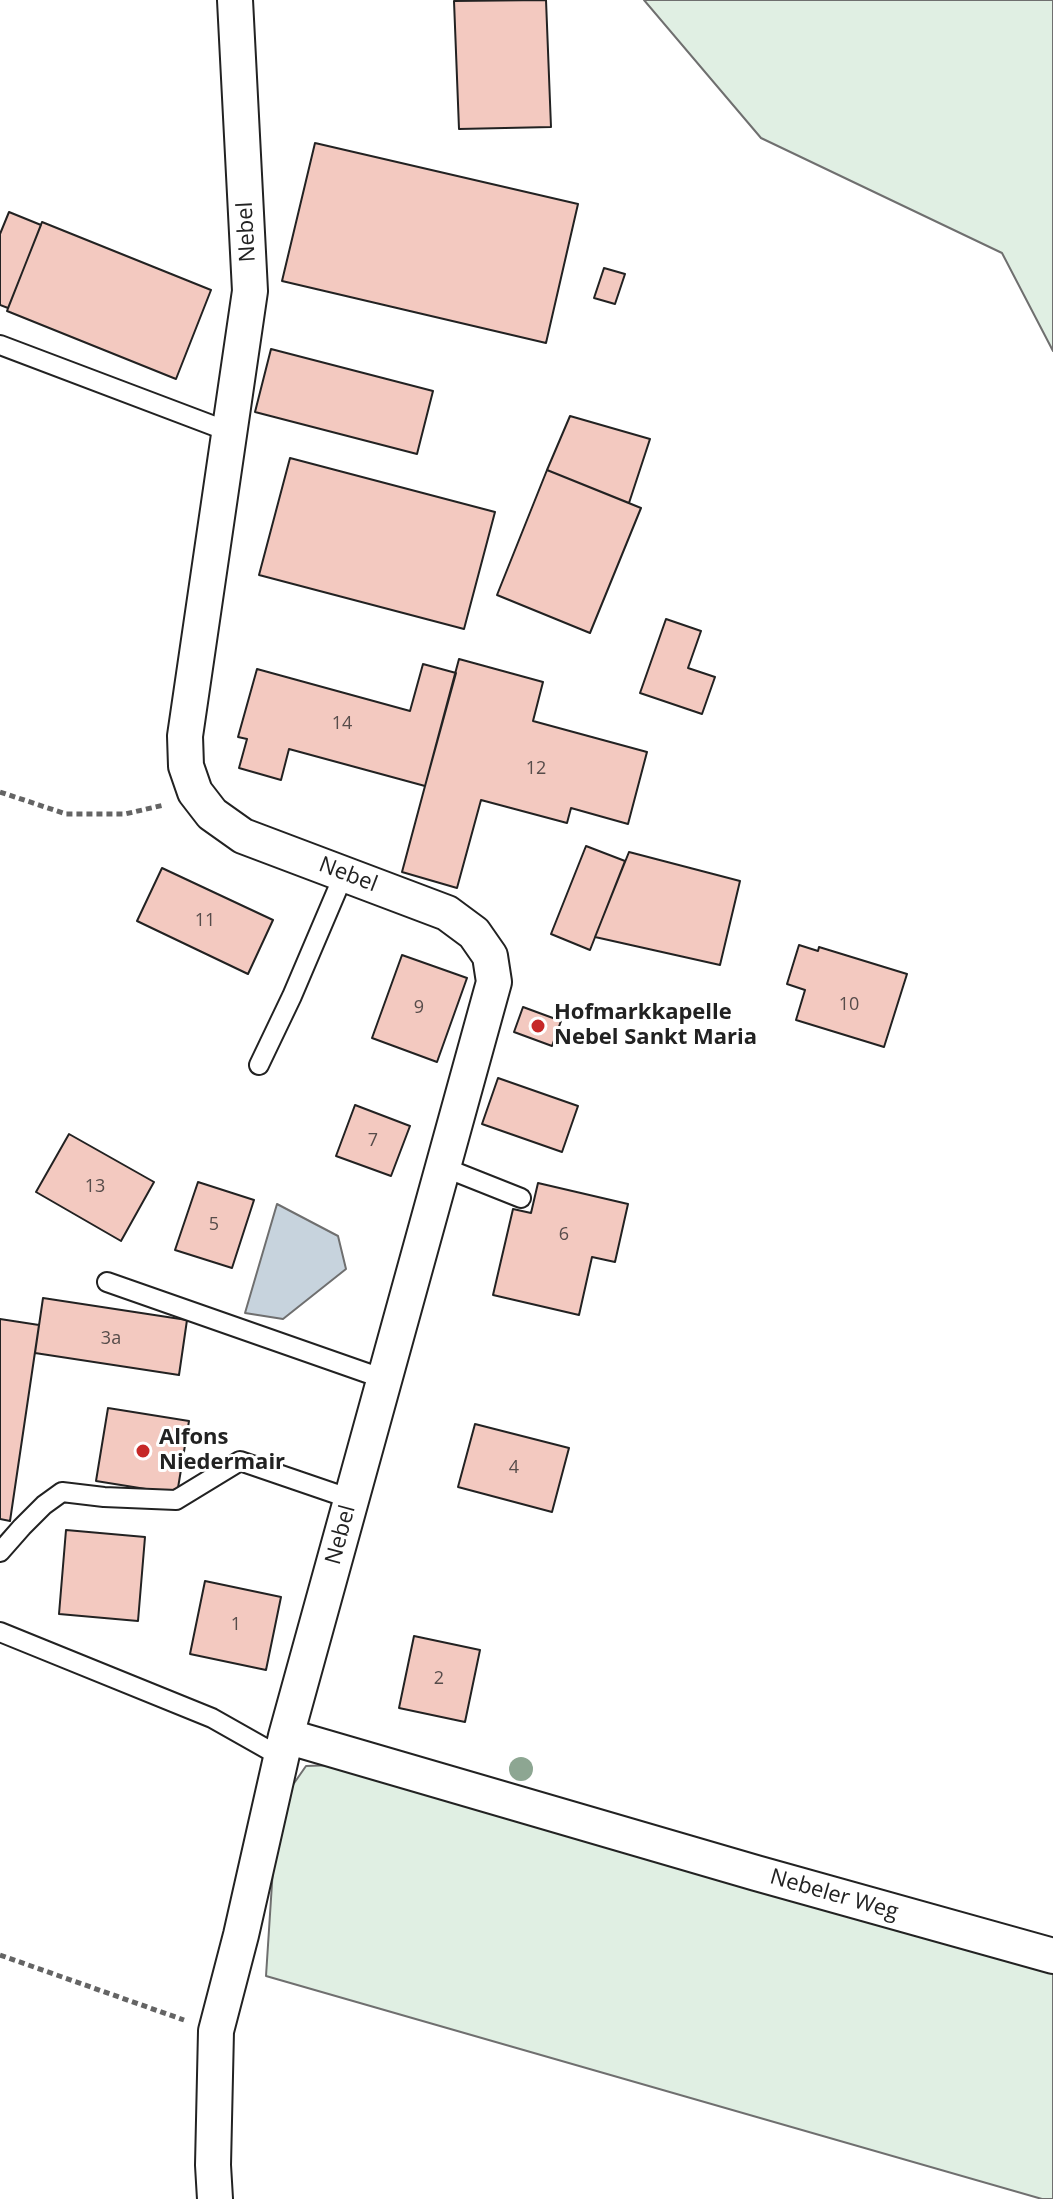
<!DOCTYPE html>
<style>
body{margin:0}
canvas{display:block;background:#fff}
</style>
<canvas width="1053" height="2199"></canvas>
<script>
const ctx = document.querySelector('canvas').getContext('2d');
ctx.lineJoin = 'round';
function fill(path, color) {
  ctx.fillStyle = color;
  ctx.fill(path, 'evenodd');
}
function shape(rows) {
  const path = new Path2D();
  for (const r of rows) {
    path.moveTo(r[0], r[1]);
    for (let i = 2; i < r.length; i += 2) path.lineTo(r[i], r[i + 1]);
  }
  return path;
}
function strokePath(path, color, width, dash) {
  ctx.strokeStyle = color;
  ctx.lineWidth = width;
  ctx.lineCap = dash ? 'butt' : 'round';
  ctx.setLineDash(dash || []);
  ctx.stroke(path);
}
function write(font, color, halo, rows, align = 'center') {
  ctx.font = font + ' "Open Sans",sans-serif';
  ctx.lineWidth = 6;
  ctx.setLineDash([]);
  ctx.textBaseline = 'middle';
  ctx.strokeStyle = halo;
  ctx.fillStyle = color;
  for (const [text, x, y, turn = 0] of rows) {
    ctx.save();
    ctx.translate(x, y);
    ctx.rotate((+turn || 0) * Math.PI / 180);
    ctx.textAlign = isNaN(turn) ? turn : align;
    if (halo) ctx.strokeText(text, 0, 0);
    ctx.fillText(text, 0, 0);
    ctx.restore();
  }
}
const green = shape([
 [644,0,1053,0,1053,351,1002,253,761,138,644,0],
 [335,1765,1053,1967,1053,2199,1042,2199,266,1976,275,1837,290,1789,306,1766,335,1765]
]);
fill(green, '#e0efe3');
strokePath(green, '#6f6f6f', 2);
const water = shape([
 [277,1204,338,1236,346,1269,283,1319,245,1313,277,1204]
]);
fill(water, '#c7d3dd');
strokePath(water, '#6f6f6f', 2);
const building = shape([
 [546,0,551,127,459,129,454,1,546,0],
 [315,143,578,204,546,343,282,281,315,143],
 [9,212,41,225,8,308,0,305,0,234,9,212],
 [42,222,211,290,176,379,7,311,42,222],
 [604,268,625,274,615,304,594,298,604,268],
 [271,349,433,391,417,454,255,412,271,349],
 [570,416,650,439,629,503,547,470,570,416],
 [290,458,495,512,464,629,259,575,290,458],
 [547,470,641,508,590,633,497,595,547,470],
 [666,619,701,631,688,668,715,677,702,714,640,693,666,619],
 [459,659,543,682,533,721,647,752,628,824,571,808,567,823,481,800,457,888,402,872,459,659],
 [423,664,456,673,425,786,289,749,281,780,239,768,247,739,238,737,257,669,410,711,423,664],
 [586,846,625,861,590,950,551,934,586,846],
 [629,852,740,881,720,965,595,937,629,852],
 [162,868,273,920,248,974,137,921,162,868],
 [799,945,818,951,819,947,907,974,884,1047,796,1020,805,990,787,984,799,945],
 [402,955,467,978,437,1062,372,1038,402,955],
 [523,1007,561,1021,552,1046,514,1032,523,1007],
 [498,1078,578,1106,562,1152,482,1124,498,1078],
 [355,1105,410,1126,391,1176,336,1156,355,1105],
 [69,1134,154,1182,121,1241,36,1192,69,1134],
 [198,1182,254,1200,232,1268,175,1250,198,1182],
 [538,1183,628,1204,615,1262,592,1257,579,1315,493,1295,513,1209,531,1213,538,1183],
 [43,1298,187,1320,179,1375,35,1353,43,1298],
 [0,1319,39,1325,10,1521,0,1519,0,1319],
 [108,1408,189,1421,177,1494,96,1481,108,1408],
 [475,1424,569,1448,552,1512,458,1487,475,1424],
 [66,1530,145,1537,138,1621,59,1614,66,1530],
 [205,1581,281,1597,266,1670,190,1654,205,1581],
 [414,1636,480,1650,465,1722,399,1708,414,1636]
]);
fill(building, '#f3c9c0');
strokePath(building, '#222', 2);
const service = shape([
 [0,345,230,432],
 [259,1065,292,996,344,874],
 [443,1167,521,1198],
 [107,1282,384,1379],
 [0,1552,22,1527,44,1505,62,1492,104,1497,176,1500,240,1461,351,1499],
 [0,1632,212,1718,281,1757]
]);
const minor = shape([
 [286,1736,756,1873,1053,1956],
 [215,2199,213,2165,216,2031,241,1935,286,1736,494,982,490,956,474,933,447,913,243,836,212,814,195,792,186,766,185,736,250,291,235,0]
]);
strokePath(service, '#222', 22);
strokePath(minor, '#222', 38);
strokePath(shape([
 [0,792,66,814,125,814,164,805],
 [0,1955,184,2020]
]), '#646464', 5, [6, 4]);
strokePath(service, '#fff', 18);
strokePath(minor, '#fff', 34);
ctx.fillStyle = '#8da692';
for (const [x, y] of [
 [521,1769]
]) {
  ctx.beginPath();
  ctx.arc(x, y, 12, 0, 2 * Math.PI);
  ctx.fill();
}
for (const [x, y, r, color] of [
 [538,1026,8,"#c62828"],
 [143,1451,8,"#c62828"]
]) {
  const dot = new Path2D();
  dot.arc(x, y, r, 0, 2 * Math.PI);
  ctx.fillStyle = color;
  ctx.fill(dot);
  strokePath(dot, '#fff', 3);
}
write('18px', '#564c4a', null, [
 ["14",342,724],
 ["12",536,769],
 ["11",205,921],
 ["10",849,1005],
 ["9",419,1008],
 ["7",373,1141],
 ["13",95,1187],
 ["5",214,1225],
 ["6",564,1235],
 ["3a",111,1339],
 ["4",514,1468],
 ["1",236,1625],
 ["2",439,1679]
]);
write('22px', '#222', '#fff', [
 ["Nebel",247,232,-93],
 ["Nebel",348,875,21],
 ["Nebel",341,1535,-75],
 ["Nebeler Weg",834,1895,16]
]);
write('bold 22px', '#222', '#fff', [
 ["Hofmarkkapelle",554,1013],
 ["Nebel Sankt Maria",554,1038],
 ["Alfons",159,1438],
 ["Niedermair",159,1463]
], 'left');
</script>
